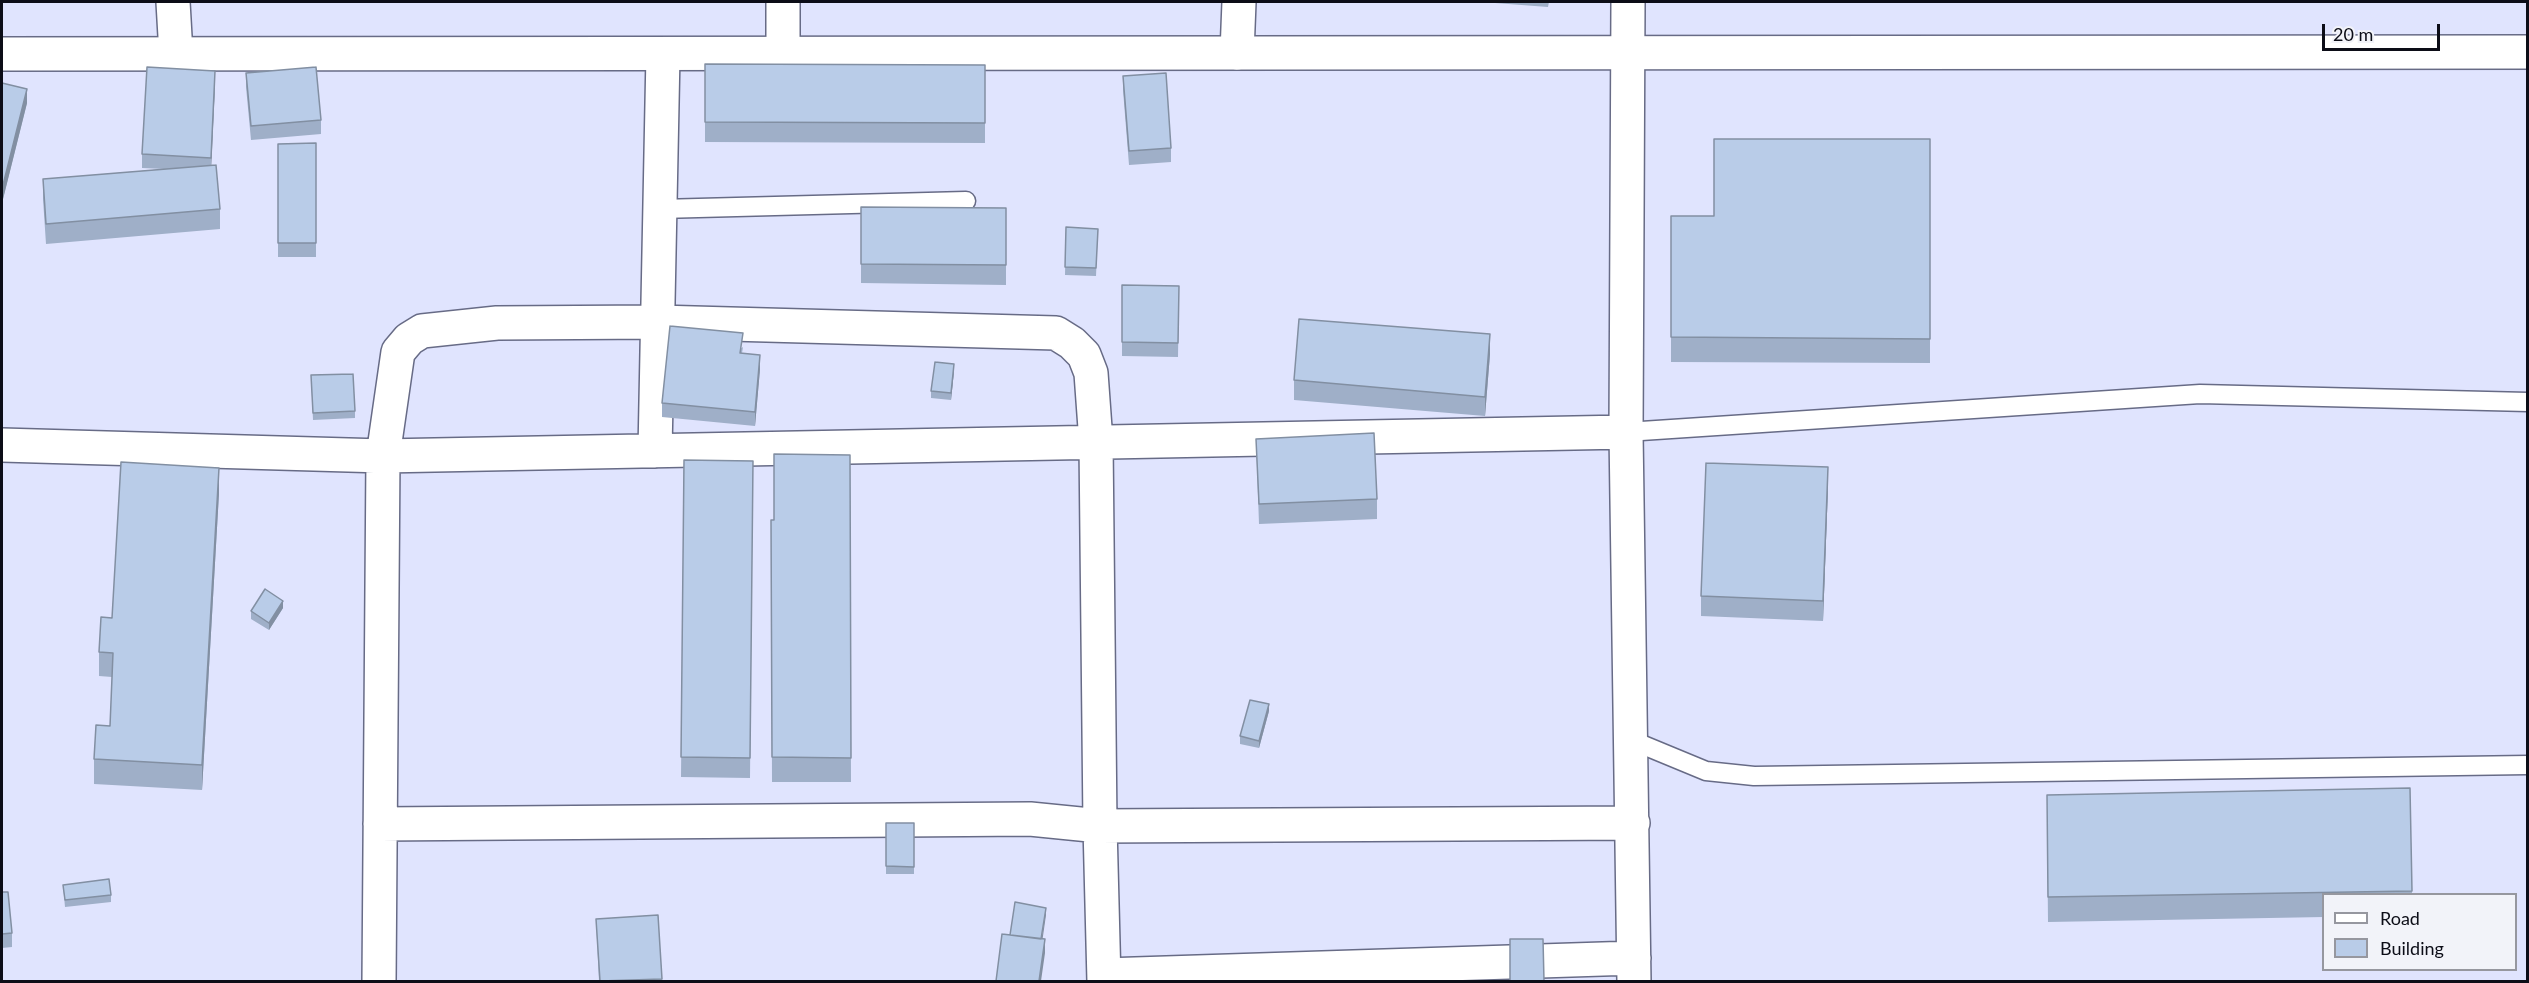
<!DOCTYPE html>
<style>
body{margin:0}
#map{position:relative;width:2529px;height:983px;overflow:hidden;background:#e0e4fe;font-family:Lato,sans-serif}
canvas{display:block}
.frame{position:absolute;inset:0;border:3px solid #0c0d17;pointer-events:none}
.legend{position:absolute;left:2322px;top:893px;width:195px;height:78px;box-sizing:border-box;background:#f2f3f9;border:2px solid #96979f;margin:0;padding:8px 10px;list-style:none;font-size:18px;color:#0c0d17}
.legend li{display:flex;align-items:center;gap:12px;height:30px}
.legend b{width:30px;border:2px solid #96979f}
.scale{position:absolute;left:2322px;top:24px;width:118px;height:27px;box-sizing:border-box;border:3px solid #0c0d17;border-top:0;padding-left:8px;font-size:18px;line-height:21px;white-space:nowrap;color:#0c0d17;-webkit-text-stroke:4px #f2f3f9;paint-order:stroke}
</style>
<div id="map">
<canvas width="2529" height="983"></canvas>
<div class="frame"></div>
<ul class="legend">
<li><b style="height:8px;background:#fff"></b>Road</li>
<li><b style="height:16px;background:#b9cce8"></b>Building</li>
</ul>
<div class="scale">20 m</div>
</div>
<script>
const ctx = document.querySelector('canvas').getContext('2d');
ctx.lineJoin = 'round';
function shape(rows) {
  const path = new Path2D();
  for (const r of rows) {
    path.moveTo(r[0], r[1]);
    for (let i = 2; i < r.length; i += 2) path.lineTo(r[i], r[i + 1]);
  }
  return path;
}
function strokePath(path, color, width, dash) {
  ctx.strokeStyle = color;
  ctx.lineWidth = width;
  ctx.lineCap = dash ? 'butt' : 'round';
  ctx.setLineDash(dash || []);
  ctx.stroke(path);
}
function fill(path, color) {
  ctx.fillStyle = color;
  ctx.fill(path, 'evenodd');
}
const lane = shape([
 [660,209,966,201],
 [1626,432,2200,394,2528,402],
 [1631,740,1706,771,1754,776,2528,765]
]);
const street = shape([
 [173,2,176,54],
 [783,2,783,54],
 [1628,2,1626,432,1634,982],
 [1237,53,1239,2],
 [2,445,383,456,1626,432],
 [655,451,663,54],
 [380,824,1030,819,1100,826,1104,982],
 [1104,975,1634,958],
 [379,982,383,456,398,352,409,339,422,331,497,323,658,322,1056,333,1072,343,1084,355,1091,373,1096,442,1100,826,1633,823]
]);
const secondary = shape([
 [2,54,2528,52]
]);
strokePath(lane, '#676b86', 21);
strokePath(street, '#676b86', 36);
strokePath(secondary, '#676b86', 36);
strokePath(lane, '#fff', 18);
strokePath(street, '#fff', 33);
strokePath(secondary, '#fff', 33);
fill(shape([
 [1495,2,1549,2,1548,7,1495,3],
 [705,64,985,65,985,143,705,142],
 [246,73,321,120,321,134,251,140,246,87],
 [1123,76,1171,148,1171,162,1129,165,1123,90],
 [2,83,27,103,2,203],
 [215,85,211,165,220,209,220,229,46,244,43,199,43,179,164,169,142,168,142,154],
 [1930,139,1930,363,1671,362,1671,216,1714,216],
 [316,143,316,257,278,257,278,144],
 [861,207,1006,208,1006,285,861,283],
 [1066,227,1098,229,1096,276,1065,275],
 [1122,285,1179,286,1178,357,1122,356],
 [743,347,742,353,760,369,755,426,662,417,662,403],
 [1490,354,1485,416,1294,400,1294,380],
 [954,371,951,400,931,398,931,391],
 [311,375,355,411,355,418,313,420],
 [1256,439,1377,499,1377,519,1259,524],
 [850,455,851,782,772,782,771,520,774,520],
 [684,460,753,461,750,778,681,777],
 [1828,487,1823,621,1701,616,1701,596],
 [219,493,202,790,94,784,94,759,110,726,112,677,99,676,99,652,112,618],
 [283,608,269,630,251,619,251,611],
 [1269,711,1259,748,1240,744,1240,736],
 [2410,788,2412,894,2324,894,2324,917,2048,922,2047,819],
 [886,823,914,823,914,874,886,874],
 [63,885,111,895,111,902,65,907],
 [2,892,12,933,12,947,2,948],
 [658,915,662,981,599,981,596,919]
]), '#9fafc8');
fill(shape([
 [215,71,215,85,211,172,211,158],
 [27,89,27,103,2,203,2,189],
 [1490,334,1490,354,1485,416,1485,397],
 [760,355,760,369,755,426,755,412],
 [954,364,954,371,951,400,951,393],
 [1828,467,1828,487,1823,621,1823,601],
 [219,468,219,493,202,790,202,765],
 [283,601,283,608,269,630,269,623],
 [1269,704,1269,711,1259,748,1259,741],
 [1046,908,1046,915,1041,950,1041,942],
 [1045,939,1045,953,1041,981,1039,981]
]), '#828fa2');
const building = shape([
 [705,64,985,65,985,123,705,122,705,64],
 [147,67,215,71,211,158,142,154,147,67],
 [316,67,321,120,251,126,246,73,316,67],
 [1166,73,1171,148,1129,151,1123,76,1166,73],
 [2,83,27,89,2,189,2,83],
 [1714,139,1930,139,1930,339,1671,337,1671,216,1714,216,1714,139],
 [316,143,316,243,278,243,278,144,316,143],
 [216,165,220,209,46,224,43,179,216,165],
 [861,207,1006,208,1006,265,861,264,861,207],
 [1066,227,1098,229,1096,268,1065,267,1066,227],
 [1122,285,1179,286,1178,343,1122,342,1122,285],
 [1299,319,1490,334,1485,397,1294,380,1299,319],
 [670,326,743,333,740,353,760,355,755,412,662,403,670,326],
 [935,362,954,364,951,393,931,391,935,362],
 [353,374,355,411,313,413,311,375,353,374],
 [1374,433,1377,499,1259,504,1256,439,1374,433],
 [774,454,850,455,851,758,772,757,771,520,774,520,774,454],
 [684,460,753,461,750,758,681,757,684,460],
 [121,462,219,468,202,765,94,759,96,725,110,726,113,653,99,652,101,617,112,618,121,462],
 [1706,463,1828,467,1823,601,1701,596,1706,463],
 [265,589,283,601,269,623,251,611,265,589],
 [1250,700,1269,704,1259,741,1240,736,1250,700],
 [2410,788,2412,891,2048,897,2047,795,2410,788],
 [886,823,914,823,914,867,886,866,886,823],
 [109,879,111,895,65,900,63,885,109,879],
 [2,892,8,892,12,933,2,934,2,892],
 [1015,902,1046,908,1041,939,1010,935,1015,902],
 [658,915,662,979,600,981,596,919,658,915],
 [1002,934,1045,939,1039,981,996,981,1002,934],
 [1510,939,1543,939,1544,981,1510,981,1510,939]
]);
fill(building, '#b9cce8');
strokePath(building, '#828fa2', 1.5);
</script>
